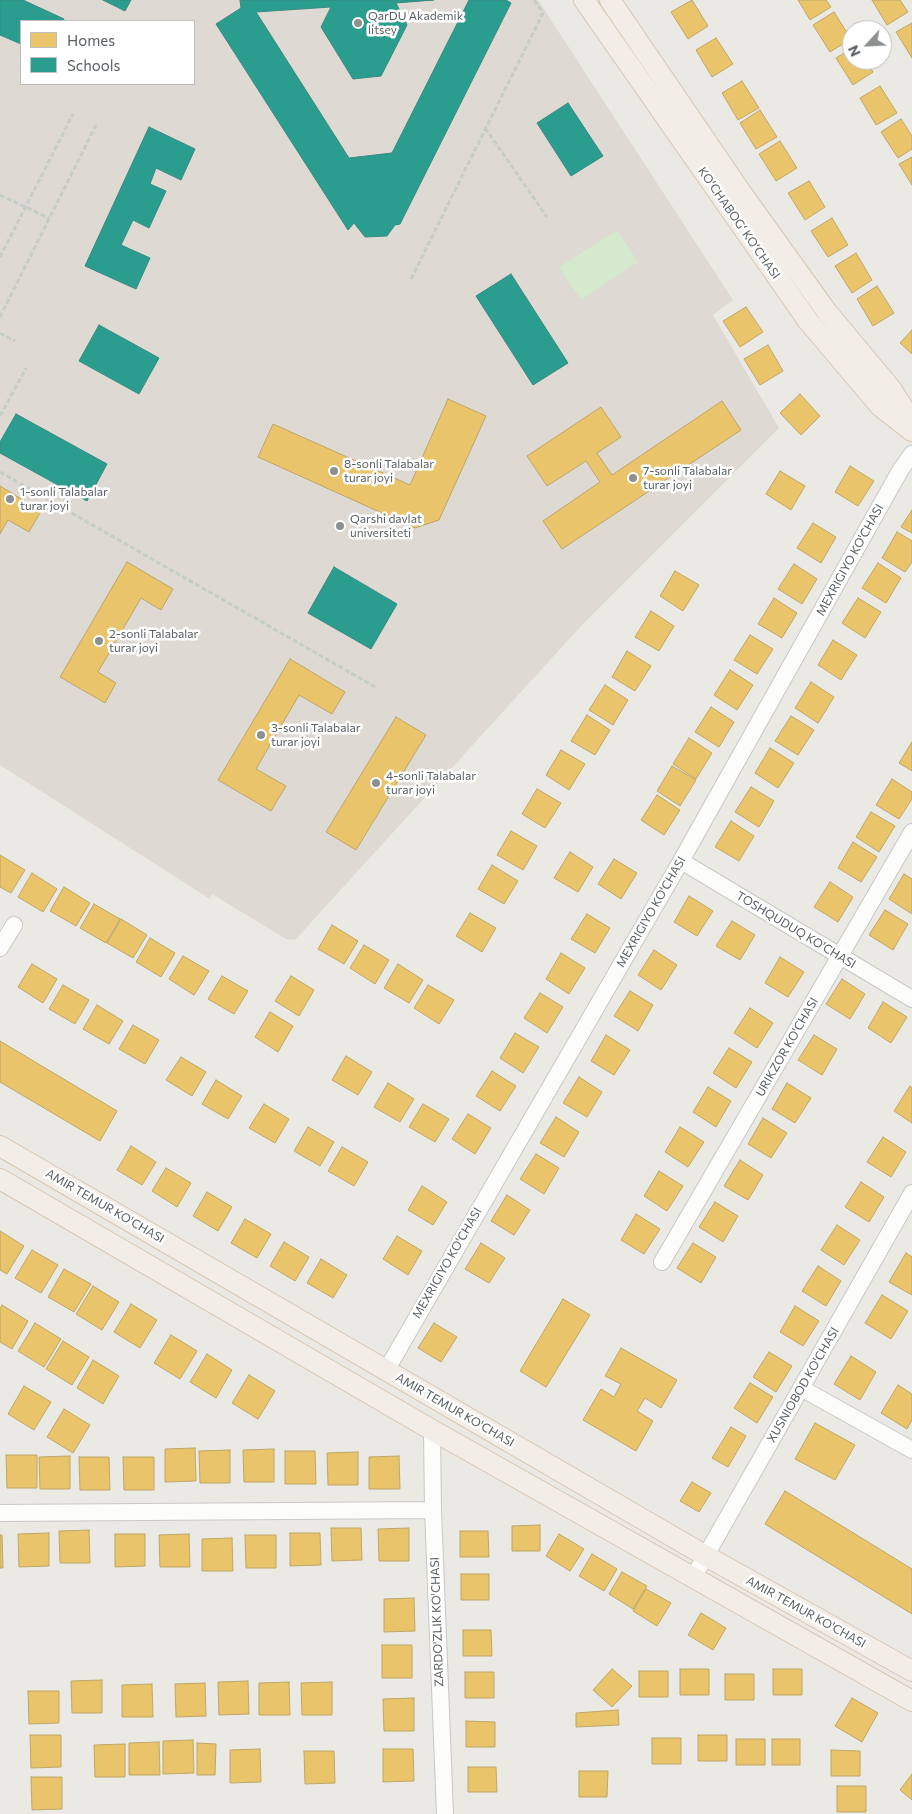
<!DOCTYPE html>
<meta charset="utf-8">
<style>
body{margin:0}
#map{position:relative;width:912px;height:1814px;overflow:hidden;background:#ebe9e4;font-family:Commissioner,sans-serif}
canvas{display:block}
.legend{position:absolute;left:20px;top:20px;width:175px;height:65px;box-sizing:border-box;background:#fff;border:1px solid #bdbfc1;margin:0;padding:6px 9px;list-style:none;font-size:15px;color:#5a6064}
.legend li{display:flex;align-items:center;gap:10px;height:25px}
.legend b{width:25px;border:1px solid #bdbfc1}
.north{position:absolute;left:842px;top:20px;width:50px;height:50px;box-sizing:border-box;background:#fff;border:1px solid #bdbfc1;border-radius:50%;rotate:245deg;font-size:14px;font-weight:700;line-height:20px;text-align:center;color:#5a6064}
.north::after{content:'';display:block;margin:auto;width:18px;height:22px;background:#8d9091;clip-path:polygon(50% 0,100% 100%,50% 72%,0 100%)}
</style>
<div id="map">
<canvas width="912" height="1814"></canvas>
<ul class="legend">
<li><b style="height:14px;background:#e9c46a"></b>Homes</li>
<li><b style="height:14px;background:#2a9d8f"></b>Schools</li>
</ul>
<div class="north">N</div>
</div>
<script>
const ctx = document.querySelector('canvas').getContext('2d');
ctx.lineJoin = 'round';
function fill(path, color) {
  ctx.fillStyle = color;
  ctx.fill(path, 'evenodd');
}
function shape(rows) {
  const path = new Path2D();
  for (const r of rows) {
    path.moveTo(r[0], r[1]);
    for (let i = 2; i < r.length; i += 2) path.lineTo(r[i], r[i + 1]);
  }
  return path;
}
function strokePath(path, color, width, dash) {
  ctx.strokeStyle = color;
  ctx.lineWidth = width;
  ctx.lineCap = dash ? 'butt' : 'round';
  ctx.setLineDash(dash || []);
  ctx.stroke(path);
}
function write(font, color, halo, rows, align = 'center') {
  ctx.font = font + ' Commissioner,sans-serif';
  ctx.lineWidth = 5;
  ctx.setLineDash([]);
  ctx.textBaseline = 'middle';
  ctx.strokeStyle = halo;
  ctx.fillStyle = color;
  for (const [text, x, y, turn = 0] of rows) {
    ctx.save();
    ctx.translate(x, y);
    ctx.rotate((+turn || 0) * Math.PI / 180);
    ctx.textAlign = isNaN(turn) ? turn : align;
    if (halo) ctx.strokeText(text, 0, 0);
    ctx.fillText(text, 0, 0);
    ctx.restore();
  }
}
fill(shape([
 [0,0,538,0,733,300,713,315,779,428,582,625,295,940,286,939,212,894,210,899,0,765],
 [21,21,194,21,194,84,21,84]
]), '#ded9d3');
fill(shape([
 [617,230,638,262,581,300,559,267]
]), '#d4e9cd');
const homes = shape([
 [692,0,708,26,688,39,671,12,692,0],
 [798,0,826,0,831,7,810,20,798,0],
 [872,0,900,0,908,12,887,25,872,0],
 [834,12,851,39,830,52,813,25,834,12],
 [912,23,912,58,896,32,912,23],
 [716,38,733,64,712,77,696,50,716,38],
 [852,48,852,60,866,60,873,72,853,85,836,58,852,48],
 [742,81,759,108,738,120,722,93,742,81],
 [880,86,897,113,876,125,860,98,880,86],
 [760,110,777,137,756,149,740,123,760,110],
 [901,119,912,136,912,149,898,158,881,132,901,119],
 [780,141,797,168,776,181,759,154,780,141],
 [912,157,912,185,899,164,912,157],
 [809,181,825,207,805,220,788,193,809,181],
 [832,218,848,245,828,257,811,231,832,218],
 [856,253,872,280,852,293,835,266,856,253],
 [877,286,894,313,873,326,857,299,877,286],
 [746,307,763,332,740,347,723,321,746,307],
 [912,330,912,354,900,343,912,330],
 [768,345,783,371,760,385,744,359,768,345],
 [800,394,820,416,801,435,780,413,800,394],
 [448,399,486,416,439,520,415,528,258,457,273,424,410,485,448,399],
 [722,401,741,430,562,549,543,521,600,482,586,461,547,486,527,456,601,407,621,437,597,453,612,475,722,401],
 [850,466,874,481,858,506,835,492,850,466],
 [780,471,805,486,791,510,766,494,780,471],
 [0,486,41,511,29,532,8,520,0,534,0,486],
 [912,510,912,533,901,527,912,510],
 [813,523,836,537,821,563,797,548,813,523],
 [897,532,912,541,912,562,905,572,882,558,897,532],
 [127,562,173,589,161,610,141,598,98,672,116,683,105,703,60,677,127,562],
 [878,563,901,578,886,603,862,588,878,563],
 [794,564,817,579,802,604,778,589,794,564],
 [675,571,699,585,683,611,660,596,675,571],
 [774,598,797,613,782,638,758,624,774,598],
 [858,598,881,612,865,638,842,623,858,598],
 [651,611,674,626,659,651,635,637,651,611],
 [750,635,773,649,757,674,734,660,750,635],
 [833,640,857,655,841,680,818,665,833,640],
 [627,651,651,666,635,691,612,677,627,651],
 [290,659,345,692,332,714,299,695,256,769,286,786,271,811,218,780,290,659],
 [730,670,753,685,737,710,714,695,730,670],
 [811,682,834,697,818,723,795,708,811,682],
 [605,685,628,700,613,725,589,710,605,685],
 [711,707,734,722,719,747,695,732,711,707],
 [587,715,610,730,595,755,571,741,587,715],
 [791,716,814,730,798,755,775,741,791,716],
 [396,717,426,735,356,850,326,832,396,717],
 [689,738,712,753,696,779,673,764,689,738],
 [912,742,912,771,899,763,912,742],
 [770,748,794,763,778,788,755,773,770,748],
 [561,750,585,764,569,790,546,775,561,750],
 [672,766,696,780,680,806,657,791,672,766],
 [892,779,912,792,912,799,899,819,876,805,892,779],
 [751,787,774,801,759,827,735,812,751,787],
 [537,789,561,803,545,828,522,814,537,789],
 [657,795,680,810,664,835,641,820,657,795],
 [871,812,895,826,879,852,856,837,871,812],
 [731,821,754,836,739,861,715,847,731,821],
 [511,831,537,846,523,870,497,855,511,831],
 [853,842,877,857,861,882,838,868,853,842],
 [570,852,593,867,578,892,554,878,570,852],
 [0,855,25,870,11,893,0,887,0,855],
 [614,859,637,873,621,899,598,884,614,859],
 [492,865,518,881,504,904,478,889,492,865],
 [32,873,57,889,43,912,18,897,32,873],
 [904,874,912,879,912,914,889,899,904,874],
 [830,882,853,897,838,922,814,907,830,882],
 [64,887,90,903,76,926,50,911,64,887],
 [689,896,713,911,697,936,674,922,689,896],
 [94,904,120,919,106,943,80,928,94,904],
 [885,910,908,924,893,950,869,935,885,910],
 [470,913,496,928,482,952,456,936,470,913],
 [587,914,610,928,595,953,571,939,587,914],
 [121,919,147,935,133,958,107,943,121,919],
 [732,921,755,935,740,960,716,946,732,921],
 [332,925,358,941,344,964,318,949,332,925],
 [150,938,175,953,161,977,136,962,150,938],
 [364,945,389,960,375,984,350,968,364,945],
 [654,950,677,965,661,990,638,975,654,950],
 [561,953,585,968,569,994,546,979,561,953],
 [183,956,209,971,194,995,169,979,183,956],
 [780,957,804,972,788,997,765,983,780,957],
 [32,964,57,979,43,1003,18,987,32,964],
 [398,964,423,980,409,1003,384,988,398,964],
 [222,976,248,991,234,1014,208,999,222,976],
 [291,976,314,990,299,1016,275,1001,291,976],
 [842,979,865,994,850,1019,826,1004,842,979],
 [63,985,89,1000,75,1024,49,1009,63,985],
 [428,985,454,1000,439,1024,414,1008,428,985],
 [630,991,653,1005,638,1031,614,1016,630,991],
 [540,993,563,1007,547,1033,524,1018,540,993],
 [883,1002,907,1017,891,1043,868,1028,883,1002],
 [97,1005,123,1021,109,1044,83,1029,97,1005],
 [750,1008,773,1023,757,1048,734,1033,750,1008],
 [270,1012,293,1026,278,1052,255,1037,270,1012],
 [133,1025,159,1040,145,1064,119,1049,133,1025],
 [515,1033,539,1047,523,1073,500,1058,515,1033],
 [606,1035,630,1050,614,1075,591,1061,606,1035],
 [814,1035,837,1049,822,1075,798,1060,814,1035],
 [0,1041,117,1111,100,1141,0,1082,0,1041],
 [729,1048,752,1062,736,1088,713,1073,729,1048],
 [346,1056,372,1072,358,1095,332,1080,346,1056],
 [181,1057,206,1072,192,1096,166,1080,181,1057],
 [492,1071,516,1086,500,1111,476,1096,492,1071],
 [579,1077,602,1092,587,1117,563,1103,579,1077],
 [216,1080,242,1096,228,1119,202,1104,216,1080],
 [388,1083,414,1099,400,1122,374,1107,388,1083],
 [787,1083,811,1098,795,1123,772,1109,787,1083],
 [910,1086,912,1088,912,1123,894,1111,910,1086],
 [708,1087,731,1101,716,1127,693,1112,708,1087],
 [264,1104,289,1119,275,1143,249,1128,264,1104],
 [423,1104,449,1119,435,1142,409,1127,423,1104],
 [468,1114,491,1128,475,1154,452,1139,468,1114],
 [556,1117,579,1132,564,1157,540,1143,556,1117],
 [763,1118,787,1133,771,1158,748,1144,763,1118],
 [308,1127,334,1142,320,1166,294,1151,308,1127],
 [680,1127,704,1142,688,1167,665,1152,680,1127],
 [883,1137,906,1152,891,1177,867,1162,883,1137],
 [131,1146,156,1162,142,1185,117,1170,131,1146],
 [342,1147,368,1162,354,1186,328,1171,342,1147],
 [536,1154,559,1168,544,1194,520,1179,536,1154],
 [740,1160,763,1175,748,1200,724,1186,740,1160],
 [166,1168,191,1183,177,1207,152,1191,166,1168],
 [659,1171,683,1186,667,1211,644,1196,659,1171],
 [861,1182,884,1197,869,1222,845,1207,861,1182],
 [422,1186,447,1202,433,1225,408,1210,422,1186],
 [207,1192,232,1207,218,1231,193,1216,207,1192],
 [507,1195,530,1210,514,1235,491,1221,507,1195],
 [715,1202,738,1216,723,1242,699,1227,715,1202],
 [636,1214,660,1229,644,1254,621,1240,636,1214],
 [245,1219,271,1234,257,1258,231,1243,245,1219],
 [837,1225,860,1240,844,1265,821,1250,837,1225],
 [0,1231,24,1246,7,1274,0,1270,0,1231],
 [397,1236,422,1251,408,1275,383,1259,397,1236],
 [284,1242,309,1257,295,1281,270,1266,284,1242],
 [481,1243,505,1258,489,1283,465,1269,481,1243],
 [693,1243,716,1257,701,1283,677,1268,693,1243],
 [32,1250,58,1265,41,1293,15,1278,32,1250],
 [906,1253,912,1257,912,1295,889,1282,906,1253],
 [321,1259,347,1275,333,1298,307,1283,321,1259],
 [818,1266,841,1281,826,1306,802,1291,818,1266],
 [64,1269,91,1284,74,1312,48,1297,64,1269],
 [93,1286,119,1302,102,1330,76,1314,93,1286],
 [882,1295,908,1311,891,1339,865,1323,882,1295],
 [563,1299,590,1315,546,1387,520,1371,563,1299],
 [131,1304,157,1320,140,1348,114,1332,131,1304],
 [2,1305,28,1321,12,1349,0,1342,0,1309,2,1305],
 [795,1306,819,1321,803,1346,780,1332,795,1306],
 [35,1323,61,1339,44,1367,18,1351,35,1323],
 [434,1323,457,1337,441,1362,418,1348,434,1323],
 [171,1335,197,1351,180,1379,154,1363,171,1335],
 [63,1341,89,1357,72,1385,46,1369,63,1341],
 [621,1348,677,1380,661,1408,645,1398,637,1411,653,1421,636,1451,583,1420,601,1389,614,1397,621,1384,605,1376,621,1348],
 [769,1352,792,1366,776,1392,753,1377,769,1352],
 [207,1354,232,1370,216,1398,190,1382,207,1354],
 [851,1356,876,1372,860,1400,834,1384,851,1356],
 [93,1360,119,1376,103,1404,77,1388,93,1360],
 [249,1375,275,1391,258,1419,232,1403,249,1375],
 [750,1383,773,1397,757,1423,734,1408,750,1383],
 [898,1385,912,1394,912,1420,907,1429,881,1413,898,1385],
 [24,1386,51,1402,34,1430,8,1414,24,1386],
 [64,1409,90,1425,73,1453,47,1437,64,1409],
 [815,1423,855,1445,835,1480,795,1459,815,1423],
 [731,1427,746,1436,728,1467,712,1458,731,1427],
 [195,1448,196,1481,165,1482,165,1449,195,1448],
 [274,1449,274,1482,244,1482,243,1450,274,1449],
 [230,1450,230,1483,200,1483,199,1451,230,1450],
 [285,1451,315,1451,316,1484,285,1484,285,1451],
 [358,1452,358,1485,328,1485,327,1453,358,1452],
 [6,1455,37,1455,37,1488,7,1488,6,1455],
 [70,1456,70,1489,40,1489,39,1457,70,1456],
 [399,1456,400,1489,369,1489,369,1457,399,1456],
 [79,1457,109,1457,110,1490,80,1490,79,1457],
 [123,1457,154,1457,154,1490,124,1490,123,1457],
 [692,1482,711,1493,699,1512,680,1501,692,1482],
 [785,1491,912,1569,912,1614,765,1524,785,1491],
 [540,1525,540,1551,512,1551,512,1526,540,1525],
 [331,1528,361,1528,362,1560,332,1561,331,1528],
 [409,1528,409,1561,379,1561,378,1529,409,1528],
 [89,1530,90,1563,60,1563,59,1531,89,1530],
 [460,1531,488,1531,489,1557,460,1557,460,1531],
 [49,1533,49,1566,19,1567,18,1534,49,1533],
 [290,1533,320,1533,321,1565,290,1566,290,1533],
 [115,1534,145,1534,145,1566,115,1567,115,1534],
 [189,1534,190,1567,160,1567,159,1535,189,1534],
 [559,1534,584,1549,570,1571,546,1556,559,1534],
 [0,1535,2,1535,3,1568,0,1568,0,1535],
 [245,1535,276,1535,276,1568,246,1568,245,1535],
 [232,1538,233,1571,202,1571,202,1539,232,1538],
 [592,1554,617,1569,604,1591,579,1576,592,1554],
 [622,1572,647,1586,633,1609,609,1594,622,1572],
 [461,1574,489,1574,489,1600,461,1600,461,1574],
 [646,1589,671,1603,657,1626,633,1611,646,1589],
 [414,1598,415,1631,384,1632,384,1599,414,1598],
 [701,1613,726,1628,713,1650,688,1635,701,1613],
 [463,1630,491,1630,492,1656,463,1656,463,1630],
 [382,1645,412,1645,412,1678,382,1678,382,1645],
 [612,1669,632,1686,612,1707,593,1690,612,1669],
 [680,1669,709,1669,709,1695,680,1695,680,1669],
 [773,1669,802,1669,802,1695,773,1695,773,1669],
 [639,1671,668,1671,668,1697,639,1697,639,1671],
 [465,1672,494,1672,494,1698,465,1698,465,1672],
 [725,1674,754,1674,754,1700,725,1700,725,1674],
 [102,1680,102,1713,72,1713,71,1681,102,1680],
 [248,1681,249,1714,219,1715,218,1682,248,1681],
 [289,1682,290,1715,259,1715,259,1683,289,1682],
 [332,1682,332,1715,302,1715,301,1683,332,1682],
 [205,1683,206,1716,176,1717,175,1684,205,1683],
 [152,1684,153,1717,122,1717,122,1685,152,1684],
 [28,1691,59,1691,59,1723,29,1724,28,1691],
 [414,1698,414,1731,384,1731,383,1699,414,1698],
 [852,1698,878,1713,862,1742,835,1726,852,1698],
 [618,1710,619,1725,576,1727,576,1713,618,1710],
 [466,1721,495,1722,495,1747,466,1747,466,1721],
 [30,1735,61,1735,61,1767,31,1768,30,1735],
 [698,1735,727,1735,727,1761,698,1761,698,1735],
 [652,1738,681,1738,681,1764,652,1764,652,1738],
 [736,1739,765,1739,765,1765,736,1765,736,1739],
 [772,1739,800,1739,800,1765,772,1765,772,1739],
 [193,1740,194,1773,163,1774,163,1741,193,1740],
 [159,1742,160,1775,129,1775,129,1743,159,1742],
 [197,1743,216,1744,215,1775,197,1775,197,1743],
 [125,1744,125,1777,95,1777,94,1745,125,1744],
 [260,1749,261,1782,230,1783,230,1750,260,1749],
 [383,1749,413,1749,414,1781,383,1782,383,1749],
 [831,1750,860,1751,860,1776,831,1776,831,1750],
 [304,1751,334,1751,335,1783,305,1784,304,1751],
 [468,1767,496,1767,497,1792,468,1792,468,1767],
 [579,1771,608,1771,607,1797,579,1797,579,1771],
 [912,1774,912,1800,900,1790,912,1774],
 [31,1777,62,1777,62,1809,32,1810,31,1777],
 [837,1786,866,1786,866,1812,837,1812,837,1786]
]);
fill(homes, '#e9c46a');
strokePath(homes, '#bea668', 1);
const schools = shape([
 [0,0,23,0,64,19,63,21,21,21,21,44,0,35,0,0],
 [103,0,131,0,125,11,103,0],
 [240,0,434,0,396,3,407,25,381,76,353,79,321,27,331,7,256,12,349,158,392,153,469,0,506,0,511,3,400,224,395,225,387,236,365,237,354,223,348,230,216,24,241,8,240,0],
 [568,103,603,156,571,176,537,123,568,103],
 [149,127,195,149,181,180,156,168,150,184,166,191,149,228,133,220,121,245,150,258,136,289,85,266,149,127],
 [511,274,568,363,533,385,476,296,511,274],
 [99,325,159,358,139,394,79,361,99,325],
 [16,414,107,464,87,501,0,453,0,442,16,414],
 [334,567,397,604,371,649,308,613,334,567]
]);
fill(schools, '#2a9d8f');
strokePath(schools, '#388b82', 1);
const minor = shape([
 [681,861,912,999],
 [0,948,14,925],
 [662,1262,912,832],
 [387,1369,681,861,901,469,912,454],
 [801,1388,912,1450],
 [432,1430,433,1510,445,1814],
 [0,1513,433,1510],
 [693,1578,912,1193]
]);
const major = shape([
 [584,0,808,321,880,406,912,431],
 [610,0,738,188,827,312,892,390,912,422],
 [0,1146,706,1556,912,1671],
 [0,1179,432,1430,912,1701]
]);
strokePath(minor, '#c7c8c7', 18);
strokePath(major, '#d6c6b0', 22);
strokePath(shape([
 [485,128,547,217],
 [0,195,49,218],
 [0,257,73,114],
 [411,279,543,13,534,0],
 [0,317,96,125],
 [0,333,15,341],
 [0,416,26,368],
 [0,472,377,688]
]), '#c5cdc8', 3, [5, 2.5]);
strokePath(minor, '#fcfcfb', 16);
strokePath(major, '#f2eee7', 20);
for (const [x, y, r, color] of [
 [358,23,5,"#8d9091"],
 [334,471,5,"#8d9091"],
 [633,478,5,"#8d9091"],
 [10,499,5,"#8d9091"],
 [340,526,5,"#8d9091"],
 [99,641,5,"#8d9091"],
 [261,735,5,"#8d9091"],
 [376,783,5,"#8d9091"]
]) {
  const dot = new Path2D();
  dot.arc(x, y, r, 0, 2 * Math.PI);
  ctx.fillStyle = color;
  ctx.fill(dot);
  strokePath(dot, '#fff', 2);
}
write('12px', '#5a6064', '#fff', [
 ["QarDU Akademik",368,16],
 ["litsey",368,30],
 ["8-sonli Talabalar",344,464],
 ["turar joyi",344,478],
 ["7-sonli Talabalar",643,471],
 ["turar joyi",643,485],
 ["1-sonli Talabalar",20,492],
 ["turar joyi",20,506],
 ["Qarshi davlat",350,519],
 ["universiteti",350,533],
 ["2-sonli Talabalar",109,634],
 ["turar joyi",109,648],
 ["3-sonli Talabalar",271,728],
 ["turar joyi",271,742],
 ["4-sonli Talabalar",386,776],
 ["turar joyi",386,790]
], 'left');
write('12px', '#5a6064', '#fff', [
 ["KO‘CHABOG‘ KO‘CHASI",739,223,55],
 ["MEXRIGIYO KO'CHASI",850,560,-61],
 ["MEXRIGIYO KO'CHASI",651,912,-60],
 ["TOSHQUDUQ KO'CHASI",796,930,31],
 ["URIKZOR KO'CHASI",787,1047,-60],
 ["AMIR TEMUR KO'CHASI",105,1206,30],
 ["MEXRIGIYO KO'CHASI",447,1263,-60],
 ["XUSNIOBOD KO'CHASI",803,1385,-60],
 ["AMIR TEMUR KO'CHASI",455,1410,30],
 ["AMIR TEMUR KO'CHASI",806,1612,29],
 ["ZARDO'ZLIK KO'CHASI",437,1622,-92]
]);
</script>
